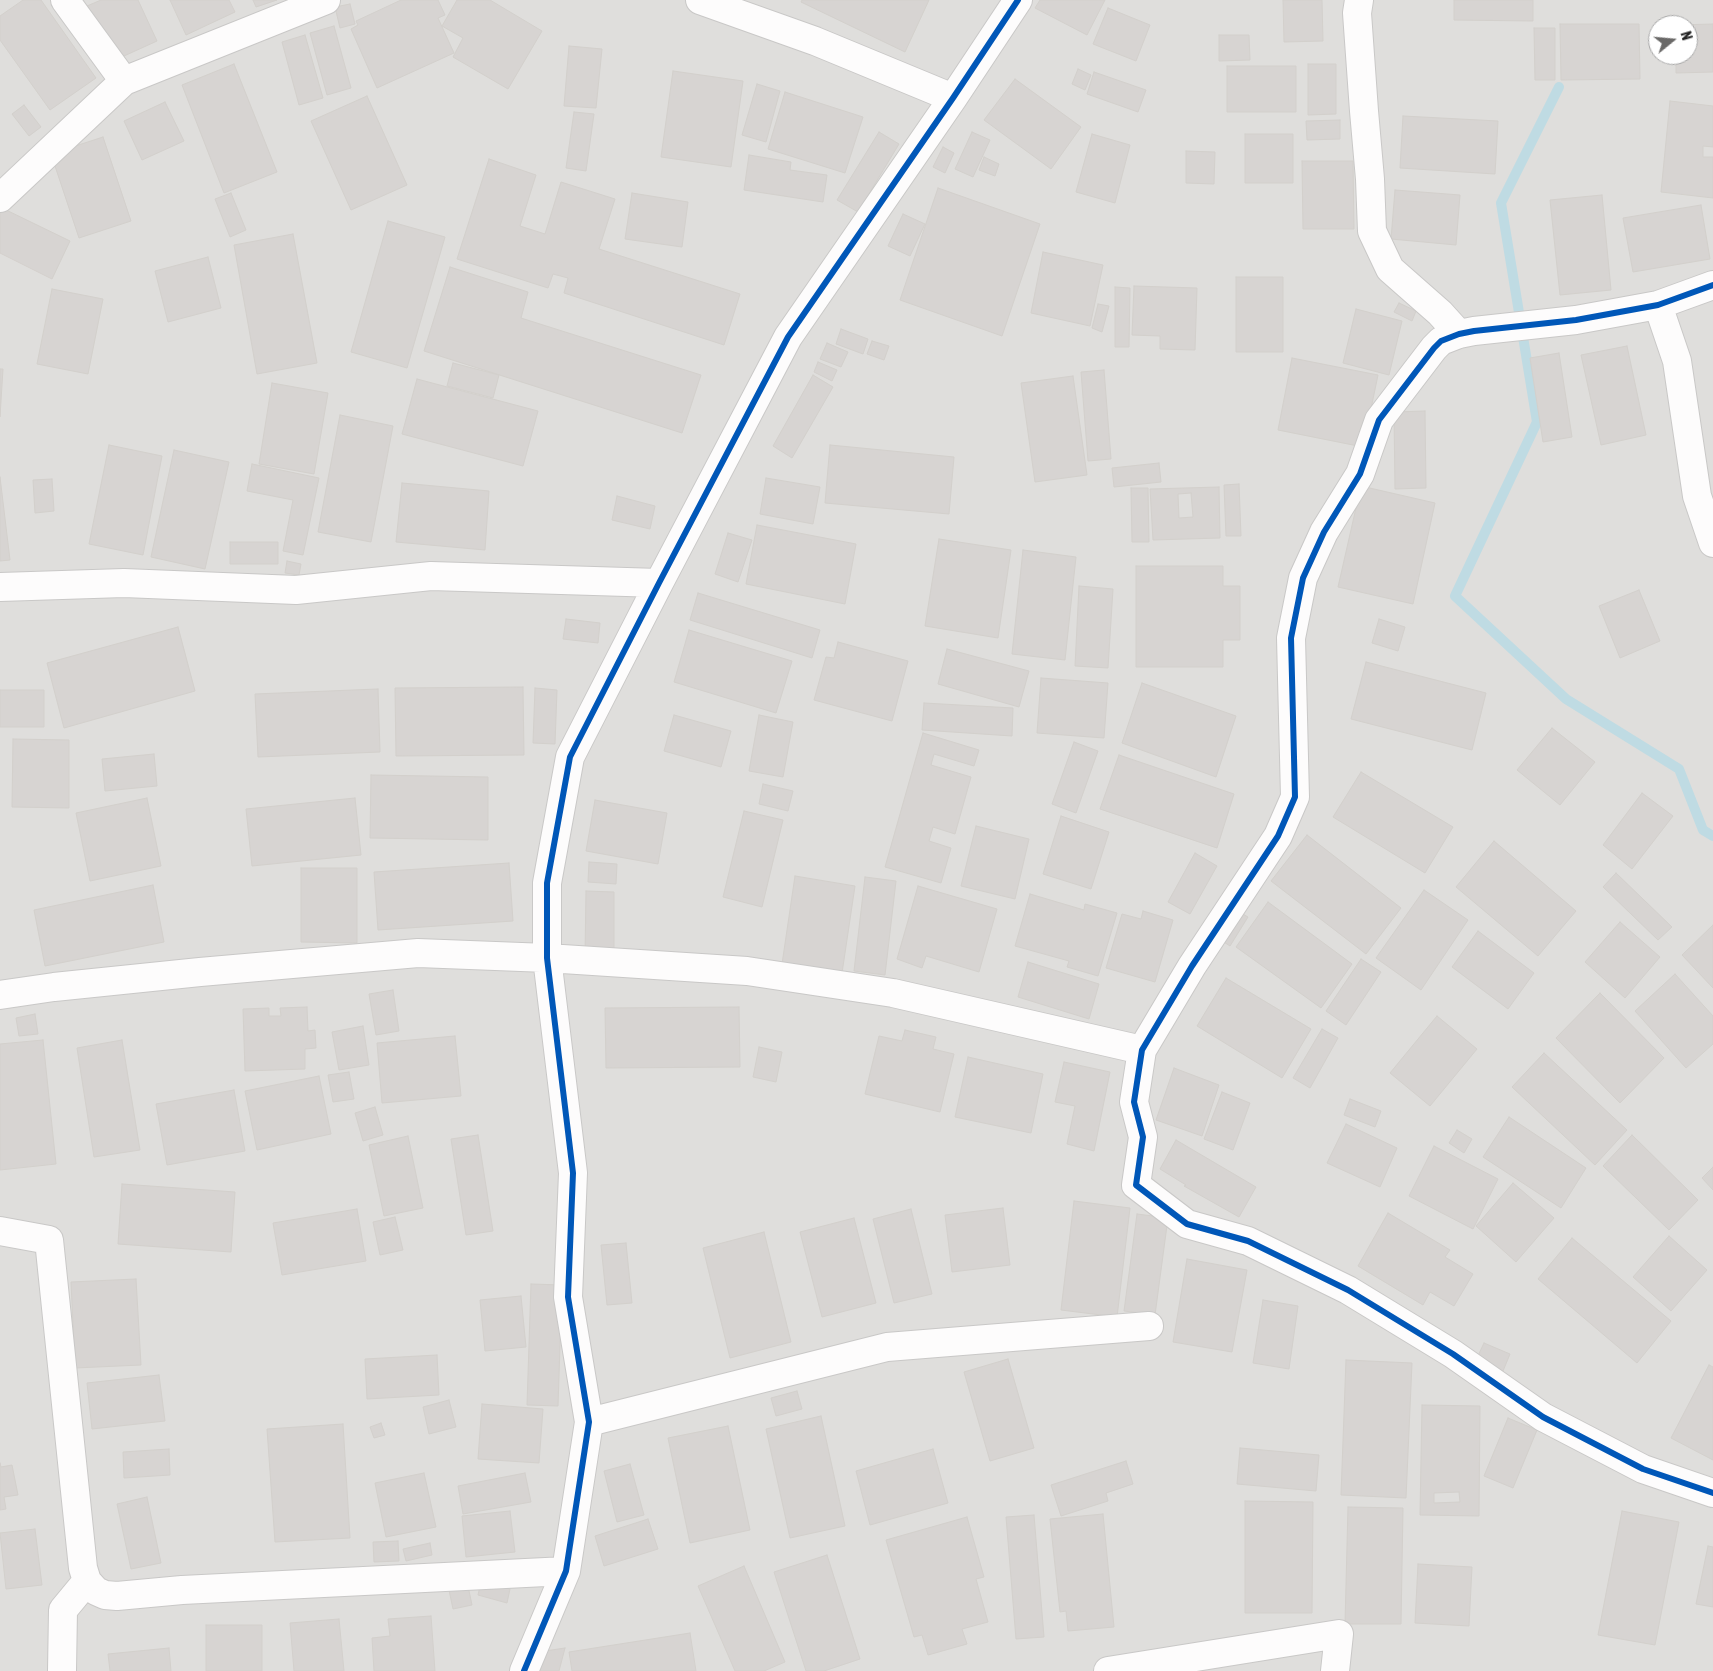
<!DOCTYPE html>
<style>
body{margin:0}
#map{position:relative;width:1713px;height:1671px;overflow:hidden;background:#f0eeeb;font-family:"Asap Condensed",sans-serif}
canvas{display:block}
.north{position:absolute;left:1648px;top:15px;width:50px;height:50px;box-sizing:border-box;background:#fff;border:1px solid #a7a7a7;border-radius:50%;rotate:73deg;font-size:14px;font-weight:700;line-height:20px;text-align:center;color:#222}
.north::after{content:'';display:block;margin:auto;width:18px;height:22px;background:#6a6968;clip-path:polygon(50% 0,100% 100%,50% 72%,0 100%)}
</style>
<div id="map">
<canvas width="1713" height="1671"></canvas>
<div class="north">N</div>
</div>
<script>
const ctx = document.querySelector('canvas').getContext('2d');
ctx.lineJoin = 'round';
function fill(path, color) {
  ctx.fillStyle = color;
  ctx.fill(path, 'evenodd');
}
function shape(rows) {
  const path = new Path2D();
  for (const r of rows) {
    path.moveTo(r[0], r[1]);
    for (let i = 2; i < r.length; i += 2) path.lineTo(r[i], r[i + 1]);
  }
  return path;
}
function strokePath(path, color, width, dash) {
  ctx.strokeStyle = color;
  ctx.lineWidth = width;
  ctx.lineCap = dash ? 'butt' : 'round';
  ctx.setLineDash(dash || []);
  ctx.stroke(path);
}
fill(shape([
 [0,0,1713,0,1713,1671,0,1671],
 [1658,25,1688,25,1688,55,1658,55]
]), '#dfdedc');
strokePath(shape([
 [1559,87,1501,203,1537,422,1455,596,1566,699,1679,769,1703,830,1713,836]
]), '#bfdbe3', 10);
const building = shape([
 [23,0,41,0,96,78,50,110,0,40,0,16,23,0],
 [101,0,138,0,157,41,113,61,87,6,101,0],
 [170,0,229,0,235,12,186,35,170,0],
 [253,0,277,0,256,7,253,0],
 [401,0,438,0,445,15,438,18,454,53,377,88,351,29,358,25,356,21,401,0],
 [457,0,490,0,542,31,508,89,453,57,463,38,442,26,457,0],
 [802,0,929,0,905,52,801,2,802,0],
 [1040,0,1105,0,1087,35,1035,8,1040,0],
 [1283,0,1322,0,1323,41,1284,42,1283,0],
 [1454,0,1533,0,1533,21,1454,20,1454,0],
 [350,4,355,24,340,28,335,7,350,4],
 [1108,8,1150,25,1136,61,1093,44,1108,8],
 [1560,24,1639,24,1640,79,1561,80,1560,24],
 [1713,24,1713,72,1676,73,1676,55,1688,55,1688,25,1678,25,1713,24],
 [334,26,351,88,327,95,310,33,334,26],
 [1534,28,1555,28,1555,80,1535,80,1534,28],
 [305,35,323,98,299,105,282,42,305,35],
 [1219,35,1249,35,1250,60,1219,61,1219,35],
 [569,46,602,49,596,108,564,106,569,46],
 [234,64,277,172,224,193,182,85,234,64],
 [1308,64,1336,64,1336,114,1308,115,1308,64],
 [1227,66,1296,66,1296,112,1227,112,1227,66],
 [1078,69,1091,75,1085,90,1072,84,1078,69],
 [673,71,743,81,731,167,661,157,673,71],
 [1094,72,1146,90,1138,112,1087,94,1094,72],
 [1015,79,1081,127,1051,169,984,120,1015,79],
 [757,84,780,91,766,142,742,135,757,84],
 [785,92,863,117,845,173,768,149,785,92],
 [367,96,407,185,351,210,311,121,367,96],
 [1670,101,1713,106,1713,147,1703,146,1703,157,1713,157,1713,198,1661,192,1670,101],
 [165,102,184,141,142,160,124,121,165,102],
 [24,105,41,127,29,136,12,114,24,105],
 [574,112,594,114,586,171,566,168,574,112],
 [1403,116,1498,121,1495,174,1400,168,1403,116],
 [1340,120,1340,139,1307,140,1306,121,1340,120],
 [879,132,899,144,858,212,837,200,879,132],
 [972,132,990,140,973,177,955,169,972,132],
 [1092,134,1130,145,1115,203,1076,192,1092,134],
 [1245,134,1293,134,1293,183,1245,183,1245,134],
 [103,137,131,221,79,238,51,154,103,137],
 [943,147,954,153,945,173,933,167,943,147],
 [1186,151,1215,152,1214,184,1186,183,1186,151],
 [749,155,791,162,790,170,827,175,823,202,744,190,749,155],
 [984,157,999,164,995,176,979,170,984,157],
 [489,159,536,175,520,226,545,234,561,182,615,199,599,249,740,294,724,345,564,293,568,278,553,274,548,288,457,259,489,159],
 [1302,161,1353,161,1354,229,1303,229,1302,161],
 [938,188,1040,224,1002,336,900,300,938,188],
 [1395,190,1460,195,1456,245,1391,239,1395,190],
 [231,193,246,230,230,237,215,199,231,193],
 [632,193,688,202,682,247,625,239,632,193],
 [1602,195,1611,290,1560,295,1550,200,1602,195],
 [1701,205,1710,259,1633,272,1623,218,1701,205],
 [2,208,70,241,52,279,0,253,0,213,2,208],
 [903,214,925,224,910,256,888,246,903,214],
 [388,221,445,237,407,368,351,352,388,221],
 [293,234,317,363,257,374,234,245,293,234],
 [1043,252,1103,265,1090,326,1031,313,1043,252],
 [208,257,221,308,168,322,155,271,208,257],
 [450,267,528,292,521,318,701,375,682,433,424,351,450,267],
 [1236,277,1283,277,1283,352,1236,352,1236,277],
 [1134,286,1197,288,1195,350,1160,349,1160,336,1132,335,1134,286],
 [1115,287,1130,288,1129,347,1115,347,1115,287],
 [52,289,103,299,88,374,37,364,52,289],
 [1399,303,1416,311,1412,321,1394,312,1399,303],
 [1098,304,1109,306,1102,332,1092,328,1098,304],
 [1356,309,1402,321,1389,375,1343,363,1356,309],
 [841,329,868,339,863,354,836,344,841,329],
 [872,341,889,346,884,360,867,354,872,341],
 [827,343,848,352,841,367,820,359,827,343],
 [1627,346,1646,435,1601,445,1581,355,1627,346],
 [1559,353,1572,437,1543,442,1530,358,1559,353],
 [1292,358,1378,375,1363,447,1278,430,1292,358],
 [818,362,837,370,832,381,814,372,818,362],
 [453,363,499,375,493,398,447,386,453,363],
 [0,369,3,369,0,417,0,369],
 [1104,370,1111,459,1088,461,1081,372,1104,370],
 [813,375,833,387,792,458,773,446,813,375],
 [1073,376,1087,475,1035,482,1021,383,1073,376],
 [417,379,538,411,523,466,402,434,417,379],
 [272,383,328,393,314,474,259,464,272,383],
 [1425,411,1426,488,1395,489,1394,412,1425,411],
 [340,415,393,426,371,542,318,532,340,415],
 [109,445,162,456,143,555,89,544,109,445],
 [830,445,954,457,949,514,825,503,830,445],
 [174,450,229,462,205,569,151,557,174,450],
 [1159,463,1161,482,1114,487,1112,468,1159,463],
 [252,464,319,478,303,555,283,551,293,500,247,491,252,464],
 [0,477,10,560,0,561,0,477],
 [766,478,820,487,813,524,760,514,766,478],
 [52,479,54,511,35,513,33,480,52,479],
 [402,483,489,491,485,550,396,542,402,483],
 [1239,484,1241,536,1226,536,1224,485,1239,484],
 [1361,486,1435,503,1413,604,1338,587,1361,486],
 [1219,487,1220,538,1153,540,1150,489,1219,487],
 [1191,493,1193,517,1179,518,1178,494,1191,493],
 [1131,488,1148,488,1149,542,1132,542,1131,488],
 [617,496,655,506,650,529,612,520,617,496],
 [757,525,856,544,845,604,746,584,757,525],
 [728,533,752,540,738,582,715,574,728,533],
 [939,539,1011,550,998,638,925,626,939,539],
 [230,542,278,542,278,564,230,564,230,542],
 [1023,550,1076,557,1065,660,1012,654,1023,550],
 [287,561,301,564,299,575,285,573,287,561],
 [1136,566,1223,566,1223,586,1240,586,1240,640,1223,640,1223,667,1136,667,1136,566],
 [1079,586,1113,589,1108,668,1075,666,1079,586],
 [1639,590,1660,641,1620,658,1599,606,1639,590],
 [698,593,820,630,812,658,690,620,698,593],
 [566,619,600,623,598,643,563,639,566,619],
 [1379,619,1405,627,1398,651,1372,643,1379,619],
 [178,627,195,691,64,728,47,663,178,627],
 [689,630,792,661,776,713,674,682,689,630],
 [838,642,908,661,892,721,814,700,826,657,834,658,838,642],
 [947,649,1029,671,1019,707,938,684,947,649],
 [1366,662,1486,693,1472,750,1351,719,1366,662],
 [1041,678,1108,683,1104,738,1037,733,1041,678],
 [1142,683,1236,716,1216,777,1122,743,1142,683],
 [523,687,524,755,396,756,395,688,523,687],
 [535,688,557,690,555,744,533,743,535,688],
 [378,689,380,752,258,757,255,694,378,689],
 [0,690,44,690,44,727,0,727,0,690],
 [924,703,1013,708,1012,736,922,730,924,703],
 [674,715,731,731,721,767,664,751,674,715],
 [759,715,793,722,783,777,749,771,759,715],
 [1552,728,1595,762,1560,805,1517,770,1552,728],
 [923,733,979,750,974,766,934,754,931,765,971,777,955,834,933,827,929,841,951,848,941,883,885,867,923,733],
 [13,739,69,740,69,808,12,807,13,739],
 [1074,742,1098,751,1076,813,1052,804,1074,742],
 [154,754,157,786,105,791,102,759,154,754],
 [1119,755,1234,794,1217,848,1100,809,1119,755],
 [1361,772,1453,827,1425,873,1333,817,1361,772],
 [371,775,488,777,488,840,370,838,371,775],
 [763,784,793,791,788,811,759,804,763,784],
 [1642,793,1673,816,1632,869,1603,845,1642,793],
 [147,798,161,866,90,881,76,813,147,798],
 [355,798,361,855,252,866,246,809,355,798],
 [595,800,667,813,658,864,586,851,595,800],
 [744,811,783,820,762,907,723,897,744,811],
 [1061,816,1109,832,1091,889,1043,874,1061,816],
 [976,826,1029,839,1015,899,961,886,976,826],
 [1307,835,1401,908,1366,954,1271,881,1307,835],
 [1494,841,1576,911,1538,956,1456,887,1494,841],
 [1195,853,1217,866,1190,914,1168,902,1195,853],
 [589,862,617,864,616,884,588,882,589,862],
 [509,863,513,921,378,930,374,872,509,863],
 [301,868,357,868,357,943,301,942,301,868],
 [1616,873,1672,927,1658,940,1603,887,1616,873],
 [795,876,855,886,842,973,782,964,795,876],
 [865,877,896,881,885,975,854,971,865,877],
 [153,885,164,942,45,966,34,910,153,885],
 [918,886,997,909,979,972,926,956,922,968,897,959,918,886],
 [1424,890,1468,920,1421,990,1376,958,1424,890],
 [586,891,614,892,614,957,585,957,586,891],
 [1030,894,1084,910,1085,904,1117,913,1098,976,1067,967,1069,961,1015,946,1030,894],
 [1268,902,1352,964,1321,1008,1236,947,1268,902],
 [1231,907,1248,917,1230,946,1213,935,1231,907],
 [1143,911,1173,920,1155,982,1106,968,1122,914,1141,919,1143,911],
 [1620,922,1660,957,1625,998,1585,962,1620,922],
 [1713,925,1713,988,1682,955,1713,925],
 [1478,931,1534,973,1508,1009,1452,967,1478,931],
 [1361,959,1381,972,1346,1025,1326,1011,1361,959],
 [1028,962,1099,984,1089,1019,1018,997,1028,962],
 [1675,974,1713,1016,1713,1044,1686,1068,1635,1011,1675,974],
 [1226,978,1311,1029,1282,1078,1197,1026,1226,978],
 [393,990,399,1031,376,1035,369,994,393,990],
 [1600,993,1664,1058,1620,1103,1556,1038,1600,993],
 [307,1007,308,1031,315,1030,316,1048,305,1049,305,1069,245,1071,243,1009,269,1008,269,1016,281,1016,280,1008,307,1007],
 [739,1007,740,1067,606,1068,605,1008,739,1007],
 [35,1014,38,1034,19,1036,16,1018,35,1014],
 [1437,1016,1477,1049,1430,1106,1390,1073,1437,1016],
 [363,1026,369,1065,339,1070,332,1032,363,1026],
 [1322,1029,1338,1038,1310,1088,1293,1078,1322,1029],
 [905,1030,936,1037,933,1049,954,1054,940,1112,865,1094,879,1036,902,1041,905,1030],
 [455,1036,461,1096,382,1103,377,1043,455,1036],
 [43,1040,56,1164,0,1170,0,1044,43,1040],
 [122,1040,140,1150,94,1157,77,1048,122,1040],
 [759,1047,782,1052,776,1082,753,1077,759,1047],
 [1544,1053,1627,1130,1595,1165,1512,1087,1544,1053],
 [968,1057,1043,1074,1031,1133,955,1117,968,1057],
 [1064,1062,1110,1072,1094,1151,1067,1144,1075,1106,1055,1102,1064,1062],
 [1174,1068,1219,1085,1202,1136,1156,1120,1174,1068],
 [349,1072,354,1099,333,1102,328,1075,349,1072],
 [319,1076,331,1134,257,1150,245,1091,319,1076],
 [234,1090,245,1151,167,1165,156,1104,234,1090],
 [1222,1092,1250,1103,1233,1150,1204,1139,1222,1092],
 [1350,1099,1381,1111,1375,1127,1344,1115,1350,1099],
 [375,1107,383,1135,363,1141,355,1113,375,1107],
 [1509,1117,1586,1168,1561,1208,1483,1157,1509,1117],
 [1346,1124,1397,1148,1380,1187,1327,1163,1346,1124],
 [1457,1130,1472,1139,1464,1153,1449,1143,1457,1130],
 [478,1135,493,1231,466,1235,451,1139,478,1135],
 [1632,1135,1698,1200,1669,1230,1603,1166,1632,1135],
 [408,1136,423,1208,384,1216,369,1145,408,1136],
 [1176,1140,1256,1187,1239,1217,1184,1186,1186,1185,1160,1169,1176,1140],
 [1434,1146,1498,1179,1473,1229,1409,1196,1434,1146],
 [1713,1167,1713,1190,1702,1178,1713,1167],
 [1513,1183,1554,1218,1516,1262,1476,1226,1513,1183],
 [122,1184,235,1192,231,1252,118,1244,122,1184],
 [1074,1201,1130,1208,1117,1317,1061,1310,1074,1201],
 [1003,1208,1010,1265,952,1272,945,1215,1003,1208],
 [357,1209,366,1261,282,1275,273,1223,357,1209],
 [911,1209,932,1294,894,1303,873,1219,911,1209],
 [1388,1213,1450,1250,1445,1257,1473,1274,1454,1306,1430,1292,1423,1305,1358,1266,1388,1213],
 [1137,1214,1168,1218,1155,1315,1124,1311,1137,1214],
 [395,1217,403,1250,380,1255,373,1222,395,1217],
 [854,1218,876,1303,822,1317,800,1232,854,1218],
 [764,1232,791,1342,730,1358,703,1248,764,1232],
 [1669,1236,1707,1270,1671,1311,1633,1277,1669,1236],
 [1572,1238,1671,1321,1637,1363,1538,1279,1572,1238],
 [626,1243,632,1303,607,1305,601,1245,626,1243],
 [1187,1259,1247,1270,1232,1352,1173,1342,1187,1259],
 [136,1279,141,1365,75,1368,71,1282,136,1279],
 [531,1284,562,1285,558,1406,527,1405,531,1284],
 [521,1296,526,1347,485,1351,480,1300,521,1296],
 [1263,1300,1298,1306,1289,1369,1253,1363,1263,1300],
 [1484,1343,1510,1354,1503,1371,1476,1360,1484,1343],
 [437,1355,439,1395,367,1399,365,1359,437,1355],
 [1008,1359,1034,1448,990,1461,964,1372,1008,1359],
 [1346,1360,1412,1363,1406,1498,1341,1495,1346,1360],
 [1709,1365,1713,1367,1713,1460,1671,1438,1709,1365],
 [159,1375,165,1421,92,1429,87,1383,159,1375],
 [797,1391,802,1409,776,1416,771,1398,797,1391],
 [449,1400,456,1427,429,1434,423,1407,449,1400],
 [482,1404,543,1409,539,1463,478,1459,482,1404],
 [1422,1405,1480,1406,1479,1516,1420,1515,1422,1405],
 [1459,1492,1460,1502,1434,1503,1434,1493,1459,1492],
 [821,1416,845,1526,790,1538,766,1429,821,1416],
 [1508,1418,1537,1430,1513,1488,1484,1476,1508,1418],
 [381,1423,385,1435,374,1438,370,1427,381,1423],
 [343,1424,350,1538,275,1542,267,1429,343,1424],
 [728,1426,750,1530,690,1543,668,1438,728,1426],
 [1240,1448,1319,1455,1316,1491,1237,1484,1240,1448],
 [169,1449,170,1475,124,1478,123,1452,169,1449],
 [933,1449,948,1503,870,1525,856,1471,933,1449],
 [1126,1461,1133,1484,1106,1493,1108,1501,1061,1516,1051,1485,1126,1461],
 [0,1463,1,1467,12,1465,18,1495,4,1497,6,1509,0,1510,0,1463],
 [630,1464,644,1515,617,1522,604,1471,630,1464],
 [424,1473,436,1527,386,1537,375,1483,424,1473],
 [525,1473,531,1502,463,1514,458,1486,525,1473],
 [147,1497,161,1563,131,1569,117,1504,147,1497],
 [1245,1501,1313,1502,1312,1613,1245,1613,1245,1501],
 [1348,1507,1403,1508,1401,1624,1345,1624,1348,1507],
 [510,1511,515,1552,466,1557,462,1516,510,1511],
 [1622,1511,1679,1522,1655,1645,1598,1635,1622,1511],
 [1103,1514,1114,1627,1068,1631,1066,1611,1060,1612,1050,1519,1103,1514],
 [1034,1515,1044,1637,1016,1639,1006,1517,1034,1515],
 [967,1517,984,1577,976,1579,988,1622,962,1629,967,1644,928,1655,922,1635,914,1637,886,1540,967,1517],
 [648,1519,658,1549,604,1566,595,1536,648,1519],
 [35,1529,42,1585,6,1589,0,1533,35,1529],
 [398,1541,399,1561,374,1562,373,1542,398,1541],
 [430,1543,432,1555,406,1561,403,1549,430,1543],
 [1708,1546,1713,1547,1713,1607,1696,1604,1708,1546],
 [827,1555,860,1659,824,1671,806,1671,774,1572,827,1555],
 [1418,1564,1472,1567,1469,1626,1415,1623,1418,1564],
 [744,1566,785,1662,764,1671,735,1671,698,1586,744,1566],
 [481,1582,510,1589,507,1603,478,1595,481,1582],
 [468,1586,472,1605,453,1609,449,1590,468,1586],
 [431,1616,435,1671,374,1671,372,1638,390,1636,388,1619,431,1616],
 [339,1619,344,1671,294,1671,290,1623,339,1619],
 [206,1625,262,1625,262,1671,206,1671,206,1625],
 [690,1633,696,1671,572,1671,569,1652,690,1633],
 [169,1648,171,1671,110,1671,108,1654,169,1648],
 [565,1648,559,1671,539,1671,545,1651,565,1648]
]);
fill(building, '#d7d4d2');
strokePath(building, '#d3d0cc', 1);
const minor = shape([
 [65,0,124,81],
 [700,0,815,41,953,98],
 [1359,0,1357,13,1364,111,1370,179,1372,231,1390,269,1440,313,1459,334],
 [0,198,124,81,326,0],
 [1713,285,1658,305,1576,320,1474,331,1459,334,1441,341,1434,348,1379,420,1360,474,1324,532,1303,578,1291,638,1295,797,1278,836,1192,966,1142,1050,1134,1102,1143,1137,1136,1185,1187,1224,1248,1241,1348,1290,1453,1354,1543,1417,1643,1469,1713,1493],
 [1658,305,1677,361,1697,496,1713,543],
 [0,587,124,583,296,590,431,576,659,583],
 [0,995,54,987,200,972,418,953,547,958,747,971,893,993,1142,1050],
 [0,1231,49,1240,83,1568,87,1581,96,1591,105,1595,117,1596,182,1590,566,1571],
 [589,1422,887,1347,1149,1326],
 [62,1671,63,1610,87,1581],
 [524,1671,566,1571,589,1422,568,1297,573,1173,547,958,547,883,570,757,659,583,788,337,953,98,1018,0],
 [1108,1671,1339,1634,1335,1671]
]);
strokePath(minor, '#c9c8c7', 30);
strokePath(minor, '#fdfcfc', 28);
strokePath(shape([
 [1713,285,1658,305,1576,320,1474,331,1459,334,1441,341,1434,348,1379,420,1360,474,1324,532,1303,578,1291,638,1295,797,1278,836,1192,966,1142,1050,1134,1102,1143,1137,1136,1185,1187,1224,1248,1241,1348,1290,1453,1354,1543,1417,1643,1469,1713,1493],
 [524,1671,566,1571,589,1422,568,1297,573,1173,547,958,547,883,570,757,659,583,788,337,953,98,1018,0]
]), '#0057b8', 6);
</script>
